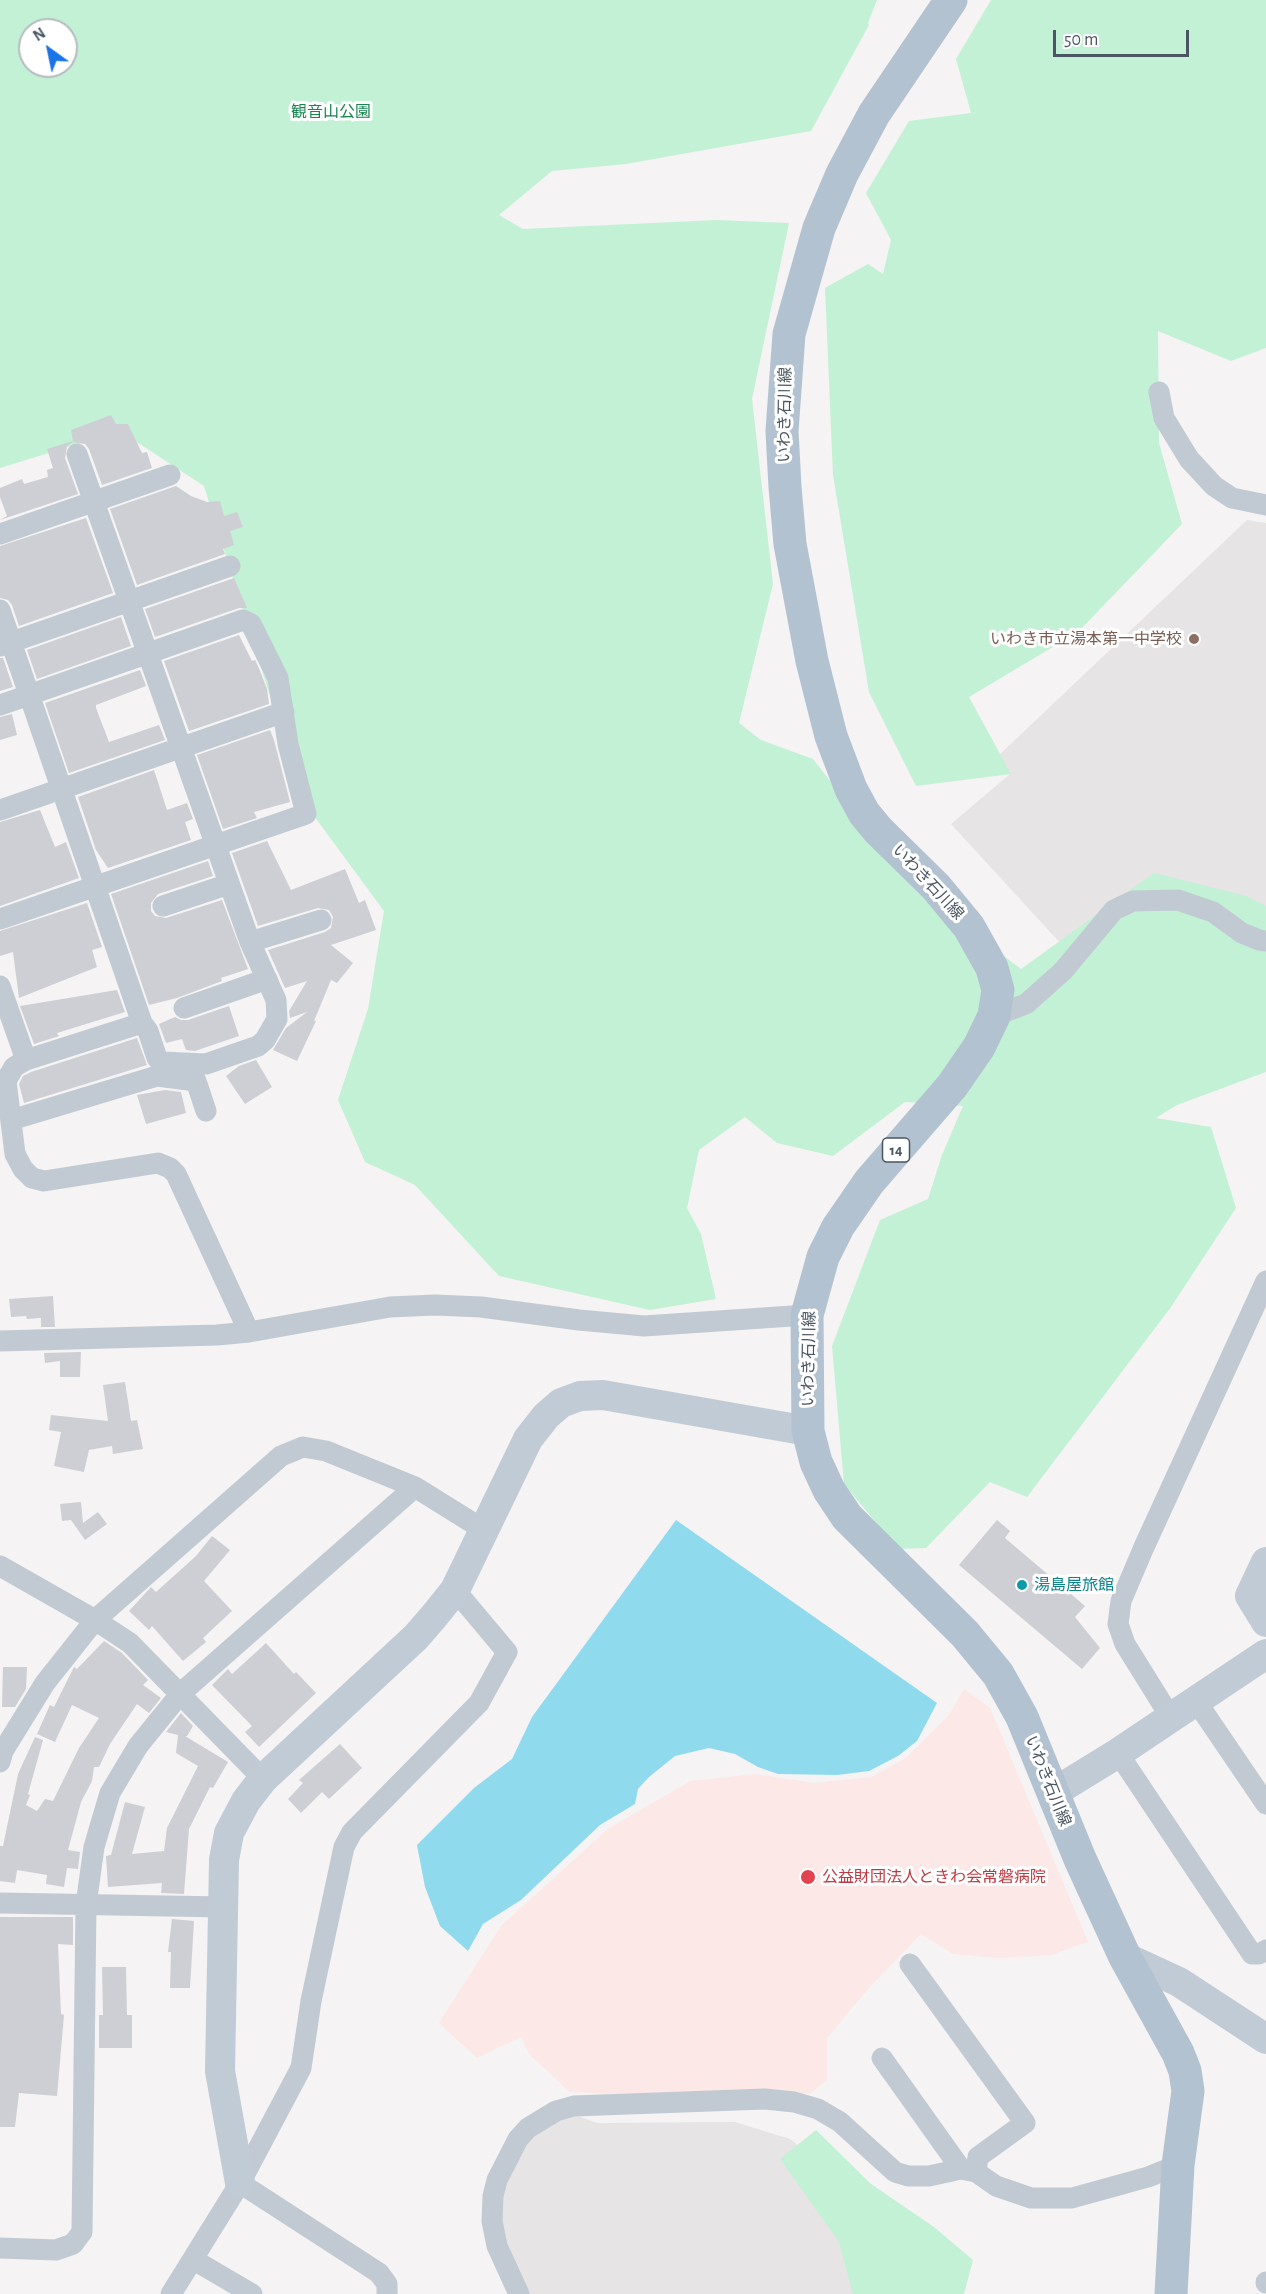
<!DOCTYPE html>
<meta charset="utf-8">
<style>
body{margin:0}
#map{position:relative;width:1266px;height:2294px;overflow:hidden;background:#f5f3f3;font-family:"Alegreya Sans",sans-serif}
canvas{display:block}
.north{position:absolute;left:18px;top:18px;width:60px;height:60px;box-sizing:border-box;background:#fff;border:2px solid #b7bbc0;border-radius:50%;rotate:327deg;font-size:16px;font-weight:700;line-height:24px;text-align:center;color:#4a5661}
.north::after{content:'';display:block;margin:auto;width:21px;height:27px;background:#1a73e8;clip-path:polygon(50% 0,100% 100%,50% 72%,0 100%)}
.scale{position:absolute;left:1053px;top:30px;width:136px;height:27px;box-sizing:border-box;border:3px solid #4a5661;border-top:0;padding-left:8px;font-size:18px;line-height:21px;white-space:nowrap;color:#4a5661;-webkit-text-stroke:4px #fff;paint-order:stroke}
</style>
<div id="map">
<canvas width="1266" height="2294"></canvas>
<div class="north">N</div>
<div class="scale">50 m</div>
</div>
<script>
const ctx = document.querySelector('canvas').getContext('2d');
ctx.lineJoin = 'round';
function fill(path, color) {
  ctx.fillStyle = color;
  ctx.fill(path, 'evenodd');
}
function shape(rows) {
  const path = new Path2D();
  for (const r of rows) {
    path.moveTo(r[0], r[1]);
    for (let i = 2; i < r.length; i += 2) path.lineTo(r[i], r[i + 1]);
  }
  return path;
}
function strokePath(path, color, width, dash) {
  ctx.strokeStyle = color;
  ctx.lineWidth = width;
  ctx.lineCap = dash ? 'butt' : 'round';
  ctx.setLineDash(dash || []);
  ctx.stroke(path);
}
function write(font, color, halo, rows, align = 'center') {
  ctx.font = font + ' "Alegreya Sans","Noto Sans JP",sans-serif';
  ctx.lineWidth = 6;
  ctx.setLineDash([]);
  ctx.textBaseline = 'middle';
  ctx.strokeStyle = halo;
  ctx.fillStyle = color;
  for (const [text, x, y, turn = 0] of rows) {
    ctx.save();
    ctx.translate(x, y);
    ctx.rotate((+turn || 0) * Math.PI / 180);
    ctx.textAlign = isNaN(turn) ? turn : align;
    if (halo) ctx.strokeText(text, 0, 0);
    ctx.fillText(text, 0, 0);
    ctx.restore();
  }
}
fill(shape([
 [1247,520,1266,523,1266,934,1063,946,951,824,1010,774,998,756],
 [555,2108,597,2123,735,2122,790,2139,838,2177,885,2294,513,2294,494,2190,525,2133]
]), '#e6e4e5');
fill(shape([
 [964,1689,990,1708,1088,1942,1051,1955,1000,1958,953,1954,921,1934,868,1989,827,2038,827,2080,810,2094,726,2091,611,2094,570,2092,530,2055,521,2037,477,2058,439,2023,501,1926,609,1828,691,1781,755,1774,814,1783,872,1777,907,1757,949,1715]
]), '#fce8e6');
fill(shape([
 [0,0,877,0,868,23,869,25,811,131,626,164,552,171,499,215,523,229,717,220,789,223,752,399,773,584,739,723,761,740,813,759,912,886,1021,969,1154,873,1246,896,1266,906,1266,1072,1177,1105,1156,1118,1211,1127,1236,1208,1171,1307,1027,1497,990,1482,926,1548,898,1549,844,1484,832,1346,880,1220,928,1199,942,1155,963,1106,905,1102,833,1156,777,1143,745,1117,699,1150,687,1208,701,1234,716,1299,650,1310,499,1276,415,1185,365,1162,338,1100,368,1009,384,911,303,801,204,486,120,431,0,468],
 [30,30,66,30,66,66,30,66],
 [991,0,1266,0,1266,348,1231,361,1158,331,1159,443,1182,524,1078,632,969,697,1011,774,916,786,869,692,833,475,825,288,868,264,883,274,891,240,866,193,909,121,971,113,956,59],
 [816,2130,871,2184,934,2227,973,2260,964,2294,853,2294,839,2242,780,2159]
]), '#c3f1d5');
fill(shape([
 [676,1520,937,1703,917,1741,898,1756,869,1771,837,1775,778,1774,758,1767,735,1754,709,1748,675,1756,649,1777,638,1789,635,1804,600,1825,521,1900,483,1924,468,1951,440,1926,425,1887,417,1845,474,1788,512,1759,532,1717]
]), '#90daee');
fill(shape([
 [111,415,116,424,128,424,142,453,147,452,152,468,102,485,89,449,85,444,73,442,67,446,65,458,78,494,0,520,7,516,0,497,0,488,22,479,24,484,48,477,47,470,53,468,47,449,73,441,71,430],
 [176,486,191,496,207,502,220,501,224,516,237,512,243,527,230,531,234,545,223,549,225,554,137,585,110,509],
 [86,518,113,593,19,626,12,605,8,600,0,598,0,546],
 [234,578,247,608,239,608,155,637,145,609],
 [121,617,131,646,37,679,27,650],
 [239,635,252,661,255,660,258,666,267,689,269,704,189,731,164,661],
 [0,658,3,658,13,687,0,691],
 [140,670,146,686,96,705,96,708,109,742,159,725,165,740,69,773,45,703],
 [12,714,17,735,0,740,0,717],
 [270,730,274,740,290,802,254,812,257,818,223,829,197,755],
 [154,770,167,810,187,803,193,819,185,822,191,840,108,868,96,850,78,797],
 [40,810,55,847,66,842,79,878,0,906,0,822],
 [267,841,291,890,345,869,359,903,365,900,376,930,331,945,353,963,337,983,331,980,314,1021,316,1021,297,1061,273,1050,286,1028,307,1012,290,1018,289,1011,307,981,285,988,268,950,325,932,331,928,333,917,329,910,318,908,258,926,232,853],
 [208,861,213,876,158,894,151,903,151,911,155,916,166,918,222,900,248,969,221,978,222,981,177,998,149,1005,111,894],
 [87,903,102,947,92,950,97,967,19,998,13,952,0,956,0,931],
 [117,990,125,1012,57,1033,59,1036,34,1044,20,1006],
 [229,1006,239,1036,195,1051,186,1050,182,1039,166,1043,159,1024,175,1017,181,1020,188,1020],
 [137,1038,147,1065,24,1103,19,1084,23,1076,31,1072],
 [256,1060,272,1087,245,1104,226,1076,239,1066],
 [165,1090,181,1092,186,1113,146,1124,137,1095],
 [53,1296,55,1327,41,1327,41,1318,27,1319,26,1316,11,1317,9,1299],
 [81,1352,80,1377,60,1377,60,1361,45,1363,44,1353],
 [125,1382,131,1421,137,1420,143,1449,113,1454,112,1446,89,1450,84,1472,54,1466,61,1432,49,1430,51,1415,108,1421,103,1385],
 [81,1502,83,1523,98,1512,107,1524,85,1540,71,1520,62,1521,60,1504],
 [997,1520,1010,1531,1005,1538,1085,1606,1075,1617,1100,1648,1082,1669,959,1565],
 [212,1536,230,1550,204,1581,232,1611,203,1638,206,1642,183,1661,152,1626,149,1630,129,1611,151,1587,156,1592,196,1556],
 [104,1641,122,1653,148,1680,143,1685,161,1698,149,1713,137,1704,110,1744,99,1767,94,1767,92,1781,81,1802,68,1850,80,1852,78,1869,67,1868,64,1887,46,1884,47,1875,17,1870,15,1883,0,1881,0,1846,3,1846,18,1774,35,1737,43,1740,28,1794,30,1795,26,1805,37,1811,45,1799,53,1801,79,1748,99,1718,72,1705,55,1742,37,1734,50,1705,54,1707,74,1667,77,1669],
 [266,1643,294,1674,296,1672,316,1693,259,1747,245,1732,252,1726,212,1685,228,1669,232,1674],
 [3,1667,27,1667,26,1689,15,1707,2,1707],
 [181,1713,193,1726,187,1736,185,1736,228,1762,213,1788,210,1787,189,1829,184,1894,161,1893,162,1883,108,1887,106,1856,111,1855,125,1802,145,1807,132,1854,164,1851,167,1828,198,1766,176,1753,178,1735,166,1732],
 [340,1744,362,1768,329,1799,322,1792,301,1813,288,1799,303,1783,299,1780],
 [0,1917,73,1917,73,1945,58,1944,61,2014,64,2015,57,2096,19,2093,15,2127,0,2127],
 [172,1919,194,1921,190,1988,170,1988,171,1952,168,1952],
 [102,1967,126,1967,127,2015,132,2015,132,2048,99,2048,99,2015,103,2015]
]), '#cdcfd5');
strokePath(shape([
 [1159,392,1164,418,1189,459,1214,486,1232,498,1266,505],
 [0,534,170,475],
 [0,610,142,1023,148,1031,157,1058,162,1062,206,1064,258,1046,265,1040,277,1019,276,1000,250,942,77,454],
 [0,646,230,566],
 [0,705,243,620,251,624,278,678,288,744,306,814,0,919],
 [0,810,284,712],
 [163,906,229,884],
 [250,942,321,920],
 [0,986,26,1060],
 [184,1008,267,979],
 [994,1016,1026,1004,1063,971,1114,910,1133,901,1178,900,1213,912,1242,933,1259,940,1266,941],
 [142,1023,26,1060,14,1067,6,1081,15,1154,23,1169,32,1178,44,1181,158,1163,170,1168,176,1174,249,1332],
 [11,1120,157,1076,196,1081,206,1111],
 [0,1341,217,1335,249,1332,390,1307,435,1305,481,1307,579,1320,644,1326,807,1315],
 [0,1566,95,1620,130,1643,263,1779],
 [1196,1701,1266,1804],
 [1171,1718,1125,1644,1118,1624,1121,1601,1144,1547,1266,1281],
 [1118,1753,1252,1954,1259,1954,1266,1950],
 [0,1762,3,1751,45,1683,95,1620,281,1456,303,1447,326,1451,415,1487,484,1530],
 [0,1903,224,1907],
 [910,1964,1025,2123,978,2157,976,2172],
 [882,2058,961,2169],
 [240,2183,379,2273,387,2284,387,2294],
 [0,2248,56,2250,73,2244,82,2232,86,1905,94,1847,110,1793,138,1746,181,1693,415,1487],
 [194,2260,252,2294],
 [1266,2283,1266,2282],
 [171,2294,240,2183,301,2068,311,2001,344,1847,352,1832,479,1703,507,1652,455,1590],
 [519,2294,497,2246,492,2221,493,2196,497,2180,518,2139,528,2128,556,2111,574,2106,765,2099,794,2102,818,2109,840,2122,895,2172,908,2176,929,2176,961,2169,976,2172,996,2186,1031,2198,1072,2198,1148,2177,1178,2165]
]), '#c1cad2', 21);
strokePath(shape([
 [1266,1562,1250,1596,1266,1622],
 [1053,1793,1118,1753,1266,1654],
 [1125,1957,1179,1982,1266,2039],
 [240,2183,220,2071,224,1860,229,1833,246,1801,263,1779,416,1637,435,1615,455,1590,528,1439,546,1416,561,1403,580,1396,603,1395,808,1431]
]), '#c1cbd6', 30);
strokePath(shape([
 [951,0,874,114,842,174,819,228,789,334,782,431,785,487,790,544,812,661,831,736,851,789,864,813,878,830,936,887,969,927,992,968,998,990,994,1016,979,1047,952,1086,869,1182,838,1227,823,1257,807,1315,808,1431,816,1462,829,1490,847,1517,965,1634,998,1674,1022,1717,1080,1859,1125,1957,1178,2053,1185,2071,1188,2091,1178,2165,1171,2294]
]), '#b3c2d1', 33);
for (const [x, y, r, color] of [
 [1194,639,6,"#8d6e63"],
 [1022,1585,6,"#0f9aa8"],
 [808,1877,8,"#e0444e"]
]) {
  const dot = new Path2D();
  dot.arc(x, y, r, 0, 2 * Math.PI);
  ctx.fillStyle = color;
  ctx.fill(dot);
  strokePath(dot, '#fff', 2);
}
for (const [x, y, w] of [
 [896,1150,27]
]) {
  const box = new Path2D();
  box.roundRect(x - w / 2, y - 12, w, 24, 4.5);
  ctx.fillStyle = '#fff';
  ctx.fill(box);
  strokePath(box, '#4a5661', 1.5);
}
write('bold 15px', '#4a5661', null, [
 ["14",896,1150]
]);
write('16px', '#17864f', '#fff', [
 ["観音山公園",331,112]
]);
write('16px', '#4a5661', '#fff', [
 ["いわき石川線",785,415,-89],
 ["いわき石川線",928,882,47],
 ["いわき石川線",809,1359,-89],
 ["いわき石川線",1048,1781,68]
]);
write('16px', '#785e54', '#fff', [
 ["いわき市立湯本第一中学校",1182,639]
], 'right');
write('16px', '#0d838f', '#fff', [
 ["湯島屋旅館",1034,1585]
], 'left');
write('16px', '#be3a42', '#fff', [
 ["公益財団法人ときわ会常磐病院",822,1877]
], 'left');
</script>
